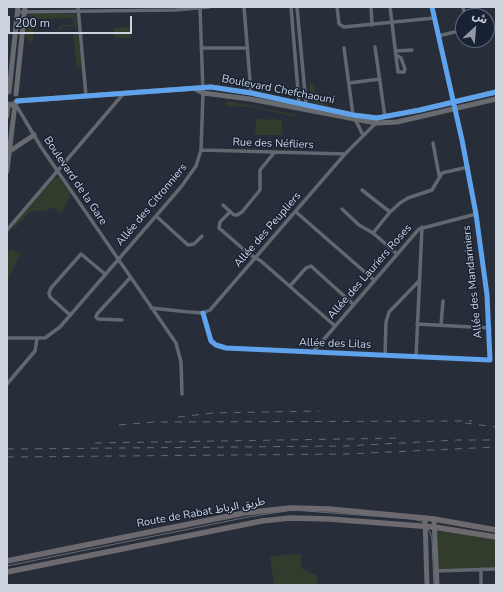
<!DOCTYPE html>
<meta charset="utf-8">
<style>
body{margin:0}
#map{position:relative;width:503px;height:592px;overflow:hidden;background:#282e39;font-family:"Nunito Sans","Noto Sans Arabic",sans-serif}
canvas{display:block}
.frame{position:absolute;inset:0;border:8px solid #cdd4e0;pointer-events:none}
.north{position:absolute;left:455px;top:8px;width:40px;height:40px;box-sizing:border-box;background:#182234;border:1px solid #606979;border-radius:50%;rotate:26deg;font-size:11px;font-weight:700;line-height:16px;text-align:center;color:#cdd4e0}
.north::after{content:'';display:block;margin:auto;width:14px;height:18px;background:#939aa6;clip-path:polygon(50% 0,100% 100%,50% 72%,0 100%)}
.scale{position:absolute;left:8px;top:16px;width:124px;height:18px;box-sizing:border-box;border:2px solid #cdd4e0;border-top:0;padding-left:5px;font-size:12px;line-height:14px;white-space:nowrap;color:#cdd4e0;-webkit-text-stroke:3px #182234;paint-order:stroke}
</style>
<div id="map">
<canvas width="503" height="592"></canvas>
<div class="frame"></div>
<div class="north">ش</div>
<div class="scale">200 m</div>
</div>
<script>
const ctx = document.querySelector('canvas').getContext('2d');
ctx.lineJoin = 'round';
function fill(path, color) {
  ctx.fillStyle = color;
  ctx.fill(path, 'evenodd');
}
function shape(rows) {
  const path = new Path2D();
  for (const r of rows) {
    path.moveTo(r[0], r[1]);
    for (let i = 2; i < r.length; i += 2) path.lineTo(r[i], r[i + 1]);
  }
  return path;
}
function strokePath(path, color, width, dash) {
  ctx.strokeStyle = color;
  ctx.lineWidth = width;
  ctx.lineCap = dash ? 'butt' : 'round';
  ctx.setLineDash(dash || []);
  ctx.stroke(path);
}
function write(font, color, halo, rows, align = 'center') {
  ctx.font = font + ' "Nunito Sans","Noto Sans Arabic",sans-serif';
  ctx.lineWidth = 3;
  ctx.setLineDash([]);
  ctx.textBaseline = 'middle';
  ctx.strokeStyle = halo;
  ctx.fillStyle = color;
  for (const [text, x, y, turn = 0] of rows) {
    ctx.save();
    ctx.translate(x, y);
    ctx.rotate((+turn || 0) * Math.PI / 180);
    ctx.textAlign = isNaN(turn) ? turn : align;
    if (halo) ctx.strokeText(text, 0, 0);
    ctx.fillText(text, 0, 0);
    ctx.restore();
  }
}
fill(shape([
 [30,14,76,14,77,30,73,26,62,26,62,29,58,30,58,32,78,32,82,68,77,68,73,33,58,33,58,29,60,28,61,25,74,25,73,18,33,19,33,41,29,42,26,35,25,25,30,22],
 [129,27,131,38,114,37,114,28],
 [309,81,313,84,315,92,328,101,328,107,311,102],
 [227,101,296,115,296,117,251,107,226,106],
 [256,119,282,120,282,135,255,135],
 [59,177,71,194,62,213,50,207,46,212,41,210,37,212,32,210,14,229,14,222,54,179],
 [10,248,20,254,7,281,7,257],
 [435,529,496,540,496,569,436,571],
 [302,554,301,568,317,576,317,585,274,585,270,556]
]), '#313c2d');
strokePath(shape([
 [78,7,86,96],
 [244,7,251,93],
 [291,7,299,103],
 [297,7,306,104],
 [337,7,339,24,344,27,434,18],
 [371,7,372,25],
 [390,7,398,72,404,72,405,69,401,58,396,55],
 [463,7,465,16],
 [17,12,175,10,209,7],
 [438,36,463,30],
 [375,47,385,117],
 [201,48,247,48],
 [344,48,353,115,363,135],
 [395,51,412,50],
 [349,83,380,79],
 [16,105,41,147,176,343,181,362,182,394],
 [433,143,439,175],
 [201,150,345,154],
 [362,190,390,212],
 [223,205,234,215,237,215,242,212,260,190,260,170,274,153],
 [342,209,359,225,373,233,396,253],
 [230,212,220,222,219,228,249,254,261,261,335,326],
 [296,212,374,280],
 [156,216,188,245,194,244,202,236],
 [7,230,124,93],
 [373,233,390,212,400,203,408,198,432,190,442,173,468,167],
 [290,286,306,268,311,266,353,304],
 [151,308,189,312,203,313,210,310,345,154,376,123],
 [203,313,211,341,216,345,226,348,490,360,487,295,476,214,462,140,432,7],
 [70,315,50,297,49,293,51,288,81,254,105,274],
 [122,320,98,319,96,317,97,314,130,278],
 [417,324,490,328],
 [441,325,443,301],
 [7,338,45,338,60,327,181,187,196,166,201,150,203,93,200,7],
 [312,353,419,229,476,214],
 [385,356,386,322,389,312,420,280],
 [416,357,422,227],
 [7,384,35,351,37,339],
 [481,569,481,585],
 [436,571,496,569]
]), '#626770', 3.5);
strokePath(shape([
 [196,89,203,93,250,99,376,123,397,122,496,99],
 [9,92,18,7],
 [16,94,25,7],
 [17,101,211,87,251,93,353,115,377,118,420,110,496,92],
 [7,104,11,105,17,102],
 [7,116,8,104],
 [10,151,34,135],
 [7,171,15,104],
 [425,518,427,585],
 [434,519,437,585]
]), '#676a6f', 5);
strokePath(shape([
 [7,561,244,513,290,508,329,509,434,519,496,530],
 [7,572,262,521,290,518,329,519,434,527,496,537]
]), '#6c6a6e', 5.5);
strokePath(shape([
 [7,566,248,517,293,510,412,519,421,521,430,532,432,539,434,585]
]), '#666a73', 1);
strokePath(shape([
 [178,417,213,413,319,411],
 [465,423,496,427],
 [119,425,155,422,472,421],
 [95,443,403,438],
 [7,449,346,446,457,440,496,440],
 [7,457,347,454,496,447]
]), '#666a73', 1, [7, 7]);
strokePath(shape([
 [17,101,211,87,251,93,353,115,377,118,420,110,496,92],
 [203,313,211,341,216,345,226,348,490,360,487,295,476,214,462,140,432,7]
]), '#60a3ed', 5);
write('11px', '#cdd4e0', '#182234', [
 ["Boulevard Chefchaouni",278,90,11],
 ["Rue des Néfliers",273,144,2],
 ["Boulevard de la Gare",75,181,56],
 ["Allée des Citronniers",152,205,-50],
 ["Allée des Peupliers",268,230,-49],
 ["Allée des Lauriers Roses",370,272,-49],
 ["Allée des Mandariniers",473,282,-96],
 ["Allée des Lilas",335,344,2],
 ["Route de Rabat طريق الرباط",201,513,-10]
]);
</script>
